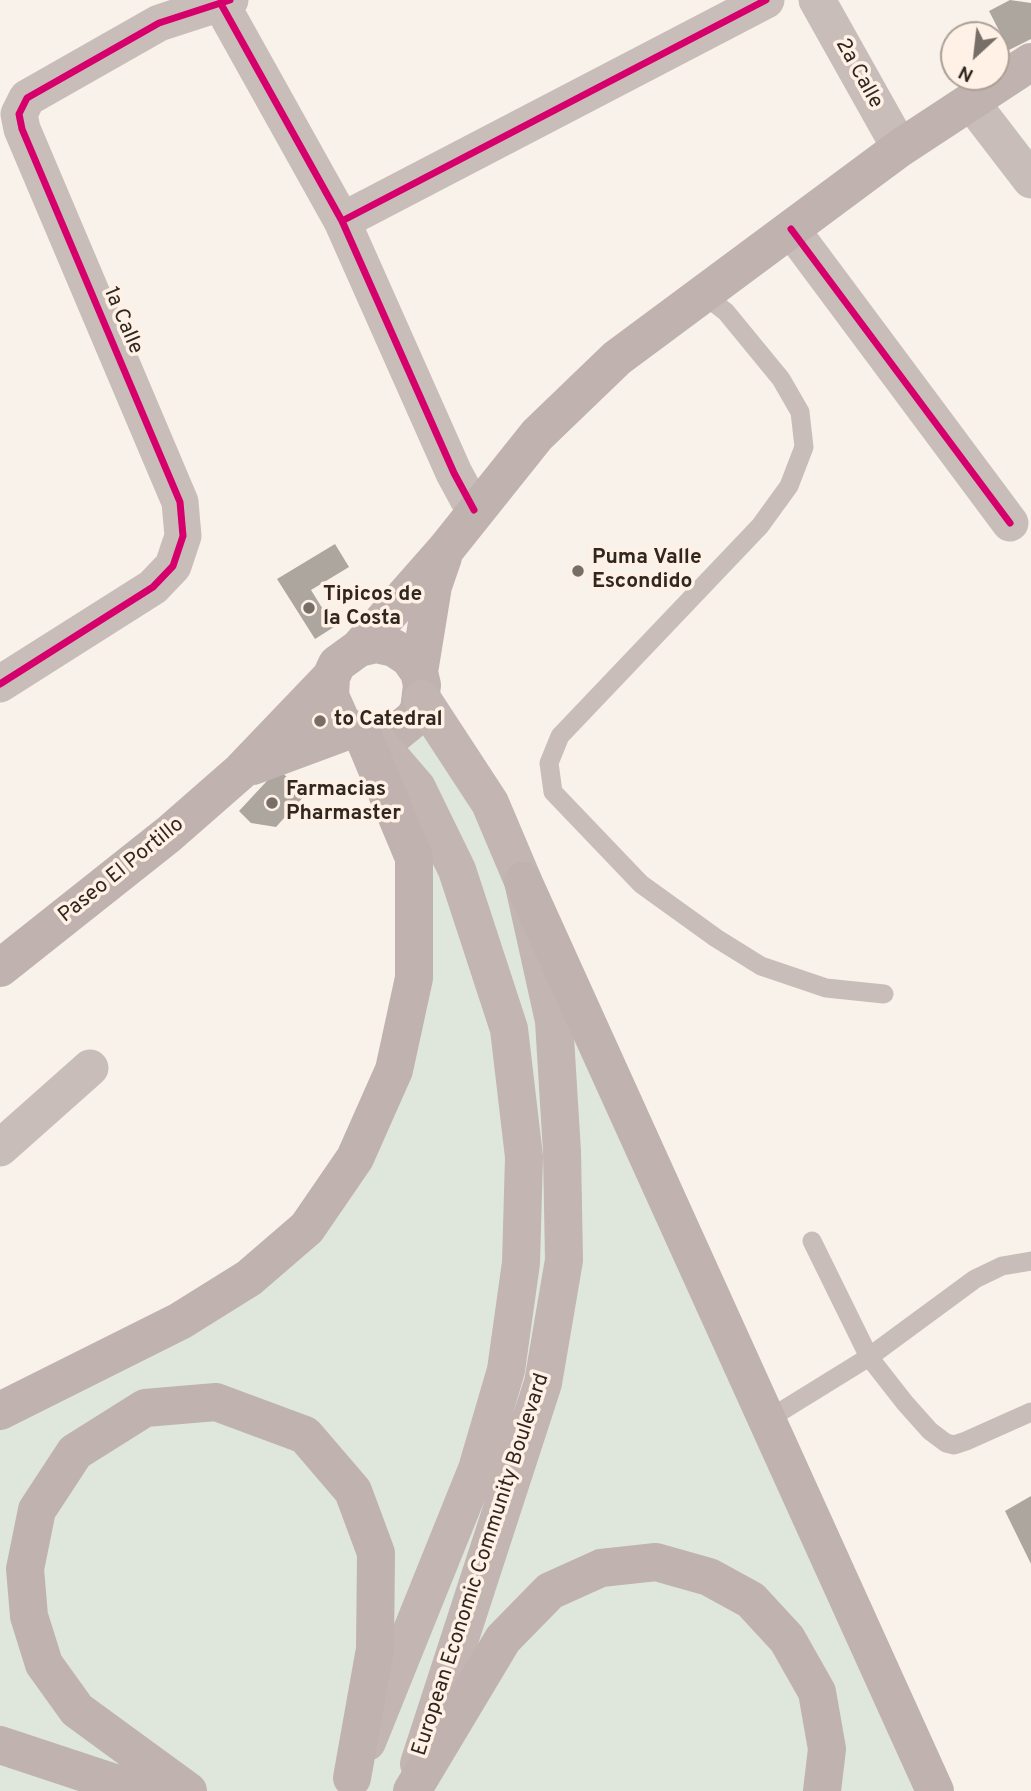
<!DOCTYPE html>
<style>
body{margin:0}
#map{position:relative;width:1031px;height:1791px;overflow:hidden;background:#f9f2eb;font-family:Overpass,sans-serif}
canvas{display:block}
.north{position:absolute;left:940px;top:21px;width:70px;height:70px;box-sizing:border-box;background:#fff1e5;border:2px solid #aca096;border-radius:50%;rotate:207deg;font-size:19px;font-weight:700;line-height:28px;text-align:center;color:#2f2720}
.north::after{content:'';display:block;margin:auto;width:24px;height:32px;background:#766e67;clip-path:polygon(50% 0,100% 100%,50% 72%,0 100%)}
</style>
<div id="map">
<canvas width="1031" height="1791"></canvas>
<div class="north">N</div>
</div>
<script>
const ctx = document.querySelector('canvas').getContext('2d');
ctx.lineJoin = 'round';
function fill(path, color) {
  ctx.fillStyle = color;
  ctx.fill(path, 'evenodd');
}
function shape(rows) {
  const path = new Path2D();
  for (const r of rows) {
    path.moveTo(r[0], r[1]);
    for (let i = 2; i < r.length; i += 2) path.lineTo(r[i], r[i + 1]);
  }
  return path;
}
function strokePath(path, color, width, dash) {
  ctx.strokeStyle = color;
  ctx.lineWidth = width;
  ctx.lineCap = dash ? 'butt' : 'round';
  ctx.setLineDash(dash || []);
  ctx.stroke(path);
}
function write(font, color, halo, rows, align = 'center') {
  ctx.font = font + ' Overpass,sans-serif';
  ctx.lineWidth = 7;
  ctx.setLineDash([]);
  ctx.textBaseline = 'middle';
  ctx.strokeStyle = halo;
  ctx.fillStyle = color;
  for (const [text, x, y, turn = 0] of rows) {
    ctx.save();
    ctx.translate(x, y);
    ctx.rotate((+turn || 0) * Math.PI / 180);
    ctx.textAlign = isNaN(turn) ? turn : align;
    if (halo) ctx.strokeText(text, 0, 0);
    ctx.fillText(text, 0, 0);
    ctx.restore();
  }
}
fill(shape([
 [422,699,935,1791,0,1791,0,1411,249,1278,394,1070,414,858,374,738]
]), '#dfe7dd');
fill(shape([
 [1010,0,1031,3,1031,39,1009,50,989,11],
 [335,544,349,567,311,590,334,627,315,639,277,579],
 [278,769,306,794,276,827,251,823,239,811],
 [1031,1496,1031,1564,1005,1511]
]), '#ada69f');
strokePath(shape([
 [703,294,726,312,781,379,800,412,804,447,789,486,760,526,560,736,549,763,553,792,641,884,716,938,761,966,826,988,884,994],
 [812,1241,869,1357,975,1279,1002,1266,1031,1261],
 [767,1420,869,1357,905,1403,930,1431,946,1443,954,1445,966,1441,1031,1412]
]), '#c9bdba', 19);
strokePath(shape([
 [817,0,900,148],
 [221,4,342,221,454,473,474,510],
 [971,102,1031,180],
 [342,221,766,0],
 [791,229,1010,523],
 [0,684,153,587,173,566,183,536,180,502,22,129,19,114,27,98,159,23,230,0],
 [0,1148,90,1068]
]), '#c9bdba', 37);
strokePath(shape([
 [359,648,376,644,394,648,409,658,419,672,422,685,419,710,413,719,396,733,374,738,363,736,342,723,330,696,331,677,337,664,359,648,446,549,537,435,617,358,900,148,1031,62],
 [419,672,433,586,443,557],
 [253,766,350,730],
 [0,968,169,834,241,771,331,677]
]), '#c0b2af', 38);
strokePath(shape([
 [367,1742,477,1469,506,1370,521,1263,524,1157,509,1029,457,870,417,788,374,738],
 [419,1764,543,1383,564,1260,562,1152,554,1021,523,881,490,803,422,699]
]), '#c3b5b1', 38);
strokePath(shape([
 [523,881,935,1791],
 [0,1411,180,1321,249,1278,307,1228,355,1158,394,1070,414,978,414,858,363,736],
 [0,1745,139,1791],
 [188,1791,77,1710,44,1664,29,1616,25,1569,37,1510,75,1452,145,1408,216,1402,305,1435,353,1491,376,1553,375,1649,352,1778],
 [412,1791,503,1639,550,1591,601,1568,656,1562,709,1577,751,1600,787,1639,817,1692,827,1749,822,1791]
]), '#c0b2ae', 38);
strokePath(shape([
 [221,4,342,221,454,473,474,510],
 [342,221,766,0],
 [791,229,1010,523],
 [0,684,153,587,173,566,183,536,180,502,22,129,19,114,27,98,159,23,230,0]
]), '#d6006c', 7);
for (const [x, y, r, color] of [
 [578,571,7,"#766e67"],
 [309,608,7,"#766e67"],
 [320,721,7,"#766e67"],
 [272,803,7,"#766e67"]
]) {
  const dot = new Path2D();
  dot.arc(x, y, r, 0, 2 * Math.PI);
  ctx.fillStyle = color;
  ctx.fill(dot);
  strokePath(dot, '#fff1e5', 2.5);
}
write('21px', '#2f2720', '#fff1e5', [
 ["2a Calle",858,74,61],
 ["1a Calle",122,321,67],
 ["Paseo El Portillo",122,871,-39],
 ["European Economic Community Boulevard",482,1565,-72]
]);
write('bold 21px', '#2f2720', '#fff1e5', [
 ["Puma Valle",592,559],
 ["Escondido",592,583],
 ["Tipicos de",323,596],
 ["la Costa",323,620],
 ["to Catedral",334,721],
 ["Farmacias",286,791],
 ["Pharmaster",286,815]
], 'left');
</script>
